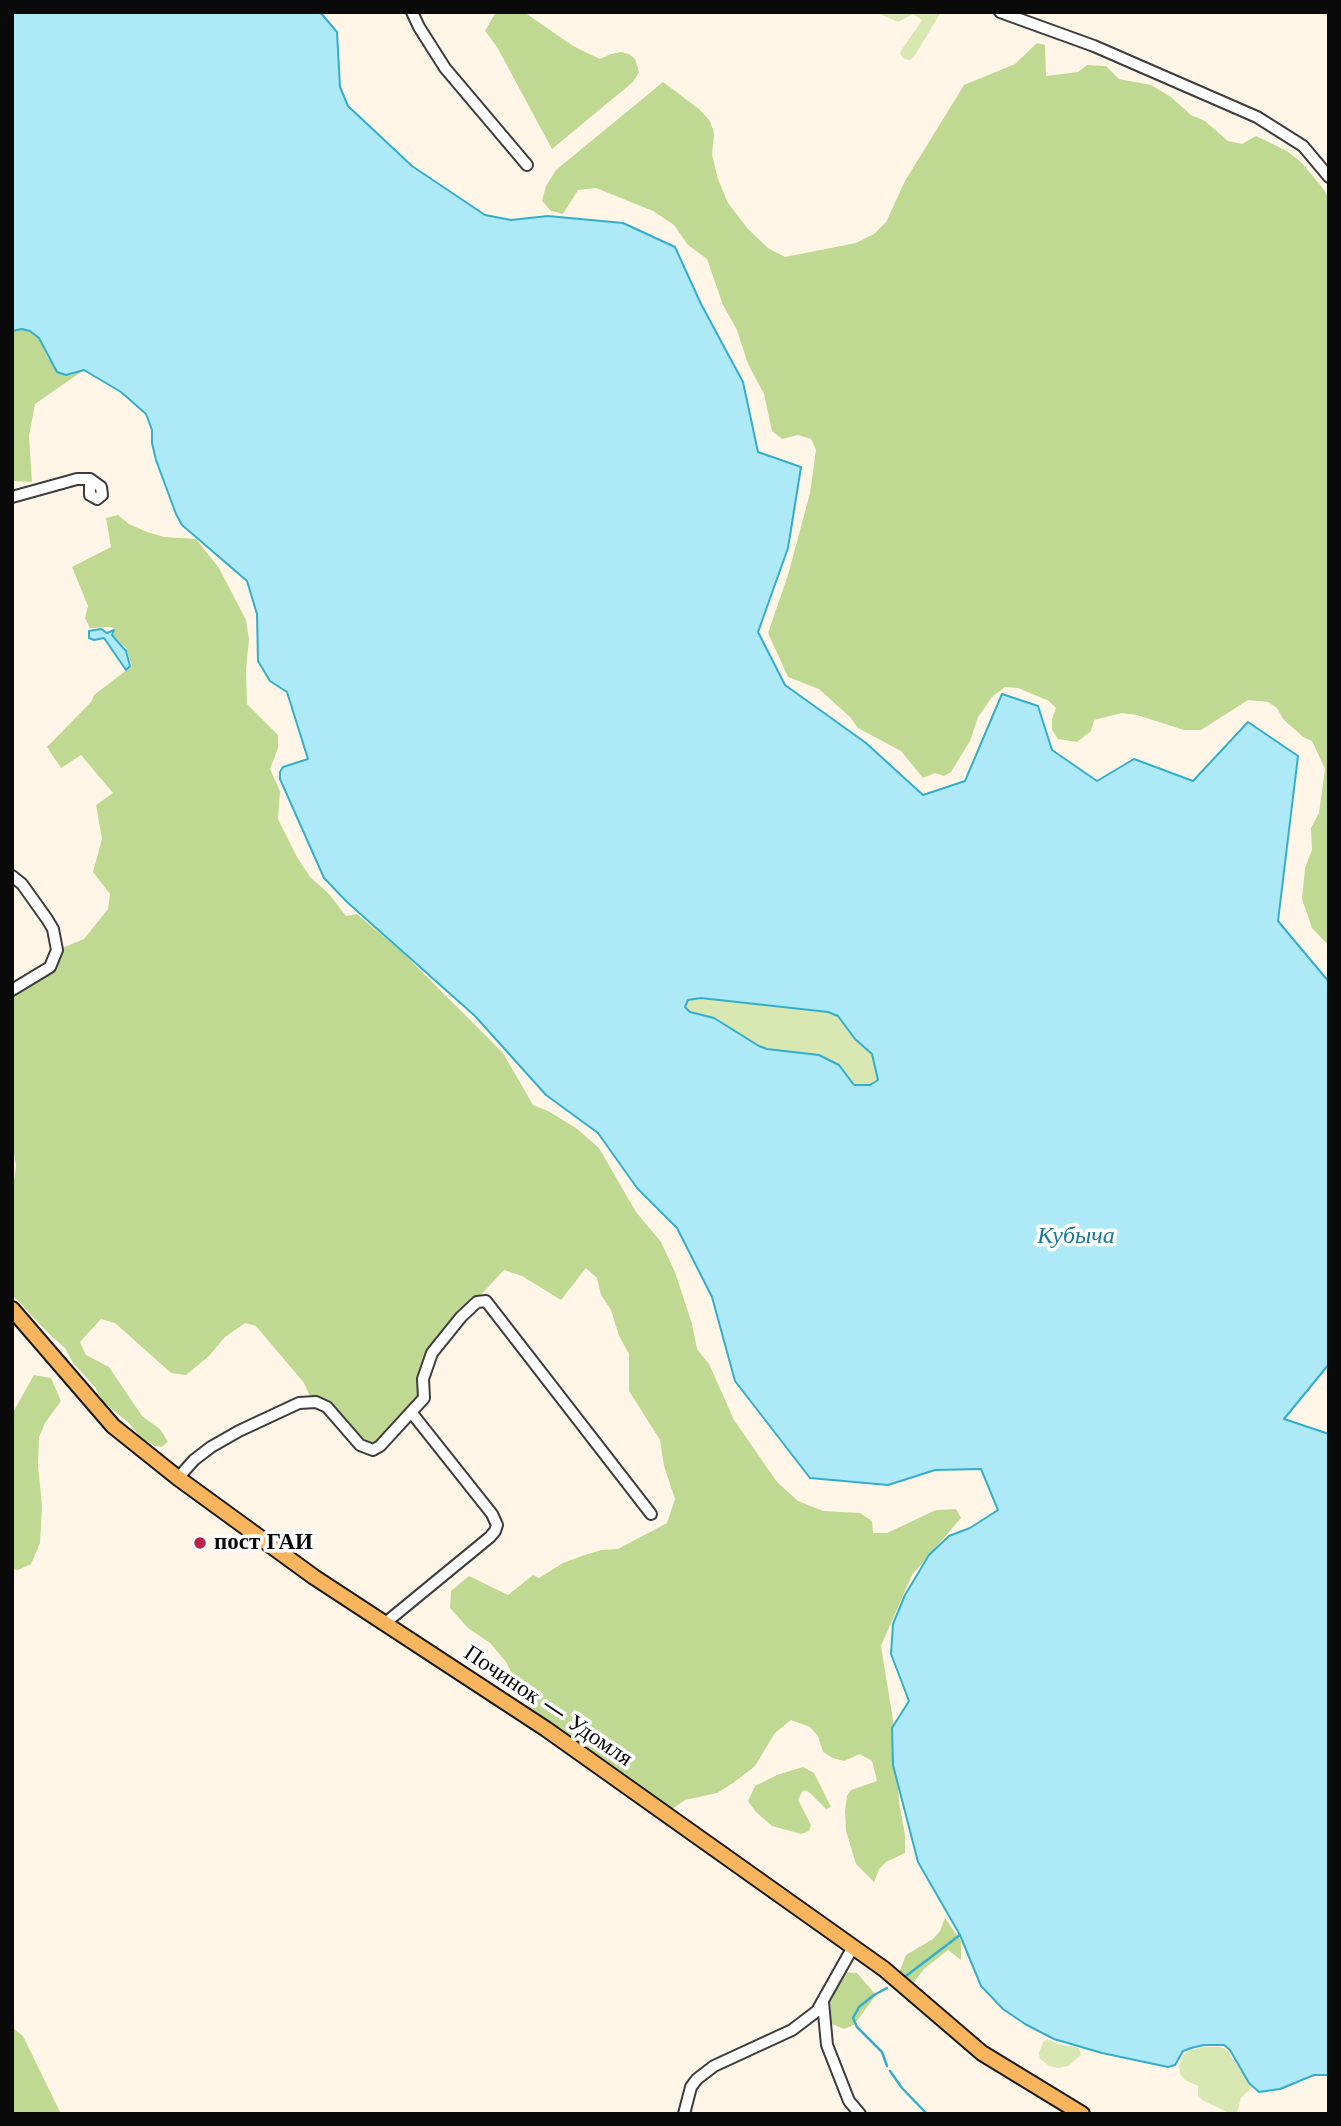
<!DOCTYPE html>
<meta charset="utf-8">
<style>
body{margin:0}
#map{position:relative;width:1341px;height:2126px;overflow:hidden;background:#fff6e8;font-family:"Libre Baskerville",serif}
canvas{display:block}
.frame{position:absolute;inset:0;border:14px solid #0a0a0a;pointer-events:none}
</style>
<div id="map">
<canvas width="1341" height="2126"></canvas>
<div class="frame"></div>
</div>
<script>
const ctx = document.querySelector('canvas').getContext('2d');
ctx.lineJoin = 'round';
function fill(path, color) {
  ctx.fillStyle = color;
  ctx.fill(path, 'evenodd');
}
function shape(rows) {
  const path = new Path2D();
  for (const r of rows) {
    path.moveTo(r[0], r[1]);
    for (let i = 2; i < r.length; i += 2) path.lineTo(r[i], r[i + 1]);
  }
  return path;
}
function strokePath(path, color, width, dash) {
  ctx.strokeStyle = color;
  ctx.lineWidth = width;
  ctx.lineCap = dash ? 'butt' : 'round';
  ctx.setLineDash(dash || []);
  ctx.stroke(path);
}
function write(font, color, halo, rows, align = 'center') {
  ctx.font = font + ' "Libre Baskerville",serif';
  ctx.lineWidth = 7;
  ctx.setLineDash([]);
  ctx.textBaseline = 'middle';
  ctx.strokeStyle = halo;
  ctx.fillStyle = color;
  for (const [text, x, y, turn = 0] of rows) {
    ctx.save();
    ctx.translate(x, y);
    ctx.rotate((+turn || 0) * Math.PI / 180);
    ctx.textAlign = isNaN(turn) ? turn : align;
    if (halo) ctx.strokeText(text, 0, 0);
    ctx.fillText(text, 0, 0);
    ctx.restore();
  }
}
fill(shape([
 [876,12,941,12,914,57,910,60,904,59,900,54,901,51,922,20,913,14,898,22],
 [701,998,828,1012,838,1016,872,1054,878,1080,870,1085,854,1085,839,1065,819,1055,767,1049,759,1046,714,1018,690,1012,685,1007,688,1000],
 [1047,2039,1058,2044,1079,2048,1081,2055,1068,2066,1058,2068,1049,2066,1040,2059,1039,2053,1043,2042],
 [1205,2047,1221,2047,1227,2050,1252,2087,1241,2098,1237,2113,1227,2112,1202,2100,1198,2095,1198,2086,1185,2080,1180,2074,1179,2065,1184,2054,1191,2050]
]), '#d9e8b2');
fill(shape([
 [496,12,524,12,573,46,600,59,611,54,621,52,629,54,635,59,639,72,633,82,552,149,497,47,485,31],
 [1037,43,1045,45,1046,76,1078,72,1087,65,1106,66,1119,79,1151,85,1171,97,1191,115,1205,121,1228,141,1242,144,1256,136,1287,151,1302,163,1325,191,1329,201,1329,946,1312,928,1302,899,1305,868,1312,850,1311,828,1319,813,1325,769,1312,741,1303,737,1283,719,1277,708,1268,702,1248,700,1201,730,1184,730,1137,715,1122,713,1094,720,1091,731,1077,742,1058,739,1052,730,1052,719,1056,708,1049,701,1018,688,1005,687,992,697,978,717,970,741,951,772,944,776,935,773,923,778,901,751,858,728,850,717,819,689,788,677,768,633,788,575,810,493,816,450,811,439,798,435,782,439,772,431,764,394,748,364,737,330,723,305,707,259,688,245,674,225,653,211,596,188,578,190,563,214,551,211,542,201,546,186,556,170,663,82,699,109,710,121,714,133,712,155,718,179,728,203,748,229,768,248,785,257,856,243,874,234,886,222,905,181,964,85,1015,64],
 [22,329,30,331,39,338,48,358,66,375,84,370,35,404,29,436,32,482,12,481,12,331],
 [118,515,129,524,147,532,164,537,196,539,219,568,246,620,249,639,246,670,247,704,278,735,278,748,270,769,280,791,278,819,297,857,310,877,329,894,346,916,357,914,402,952,503,1053,533,1105,548,1111,576,1128,599,1148,636,1212,661,1242,675,1272,692,1324,697,1349,709,1364,734,1420,777,1482,798,1501,823,1511,860,1513,872,1521,873,1533,887,1533,936,1510,956,1509,961,1518,912,1575,881,1646,895,1733,899,1802,905,1835,905,1853,886,1862,879,1869,874,1882,856,1864,846,1831,845,1811,847,1796,851,1790,877,1781,872,1761,860,1754,844,1761,833,1758,823,1752,818,1736,810,1727,791,1720,775,1733,755,1766,733,1783,717,1793,685,1800,672,1809,605,1764,529,1707,506,1662,490,1643,468,1628,450,1608,451,1591,469,1576,508,1595,533,1575,539,1578,563,1563,582,1556,601,1550,618,1549,667,1523,675,1499,664,1466,660,1440,629,1391,629,1354,619,1336,611,1310,601,1295,597,1278,586,1268,561,1300,522,1276,504,1270,430,1349,420,1369,421,1402,402,1423,369,1448,322,1413,312,1401,304,1383,256,1326,245,1323,225,1337,209,1356,186,1375,171,1373,115,1323,101,1319,80,1342,86,1355,109,1367,142,1416,160,1429,168,1442,162,1447,155,1446,141,1438,129,1423,103,1402,95,1387,73,1363,65,1348,46,1331,12,1294,12,1195,16,1166,12,1140,12,994,33,985,55,969,62,948,84,939,108,909,110,894,93,872,102,839,96,805,113,793,81,755,61,768,47,747,91,702,94,695,132,666,126,648,113,635,115,629,112,627,90,628,85,618,88,606,72,567,111,547,106,518],
 [34,1375,51,1378,61,1401,45,1423,39,1437,38,1465,42,1506,40,1543,31,1564,18,1570,12,1569,12,1414],
 [803,1767,814,1773,831,1807,826,1809,810,1793,805,1790,802,1792,798,1800,811,1825,809,1831,801,1834,772,1826,756,1812,748,1801,755,1786,777,1775],
 [945,1918,961,1941,961,1960,948,1950,924,1969,911,1986,899,1973,906,1955,933,1939,940,1931],
 [845,1972,857,1973,876,1995,854,2025,844,2029,832,2024,830,2001],
 [12,2027,23,2036,61,2114,12,2114]
]), '#c0d992');
const water = shape([
 [12,12,320,12,337,32,340,87,348,106,412,166,485,215,511,220,548,216,623,223,675,247,701,304,743,382,758,452,801,467,788,548,758,632,785,685,866,743,923,795,965,781,1002,694,1038,706,1052,750,1097,781,1134,759,1193,781,1248,722,1298,756,1278,921,1329,982,1329,1364,1284,1419,1329,1434,1329,2075,1314,2075,1280,2089,1259,2092,1249,2083,1230,2050,1224,2045,1204,2045,1191,2048,1183,2051,1175,2065,1168,2067,1102,2053,1054,2039,1025,2024,1003,2009,981,1986,960,1935,918,1862,893,1765,892,1728,909,1701,891,1654,893,1624,905,1595,929,1555,949,1536,970,1528,998,1510,981,1469,935,1470,888,1485,810,1478,735,1381,712,1297,677,1228,637,1188,598,1133,546,1095,475,1016,347,902,324,878,280,779,280,772,283,767,308,759,287,692,270,681,258,661,257,614,247,581,182,525,176,514,156,460,152,443,152,430,146,414,121,392,84,370,66,375,57,372,39,338,30,331,22,329,12,331,12,12],
 [701,998,828,1012,838,1016,855,1039,872,1054,878,1080,870,1085,854,1085,839,1065,819,1055,767,1049,759,1046,714,1018,690,1012,685,1007,688,1000,701,998],
 [101,629,107,633,114,630,112,635,126,651,130,666,126,670,104,638,94,640,89,638,89,631,101,629]
]);
fill(water, '#ade9f6');
strokePath(water, '#34aecd', 2);
strokePath(shape([
 [906,1976,960,1935],
 [887,2066,882,2052,857,2027,853,2018,859,2007,874,1995,887,1988],
 [890,2071,902,2088,927,2114]
]), '#34aecd', 2.5);
const minor = shape([
 [412,12,419,27,445,68,527,165],
 [1000,12,1094,46,1257,117,1303,146,1329,177],
 [12,497,77,479,90,479,101,487,102,495,97,499,90,495,90,479],
 [12,876,22,884,47,919,53,929,57,950,50,967,12,990],
 [178,1478,194,1460,211,1447,239,1431,299,1403,316,1402,327,1407,360,1445,373,1450,380,1446,424,1398,423,1379,432,1353,461,1317,477,1302,486,1301,651,1514],
 [384,1624,490,1537,495,1531,497,1525,492,1514,411,1412],
 [823,2002,827,2045,849,2101,860,2114],
 [684,2114,691,2087,697,2079,714,2066,792,2030,817,2011,853,1947]
]);
const major = shape([
 [12,1309,113,1426,178,1478,314,1577,546,1729,884,1969,982,2053,1082,2114]
]);
strokePath(minor, '#3d3d3d', 14);
strokePath(major, '#1b1b1b', 18);
strokePath(minor, '#fff', 10);
strokePath(major, '#f9b55e', 14);
for (const [x, y, r, color] of [
 [200,1543,7,"#b92348"]
]) {
  const dot = new Path2D();
  dot.arc(x, y, r, 0, 2 * Math.PI);
  ctx.fillStyle = color;
  ctx.fill(dot);
  strokePath(dot, '#fff', 2.5);
}
write('bold 23px', '#0a0a0a', '#fff', [
 ["пост ГАИ",214,1543]
], 'left');
write('23px', '#0a0a0a', '#fff', [
 ["Починок — Удомля",548,1706,34]
]);
write('italic 24px', '#157a9b', '#fff', [
 ["Кубыча",1076,1236]
]);
</script>
